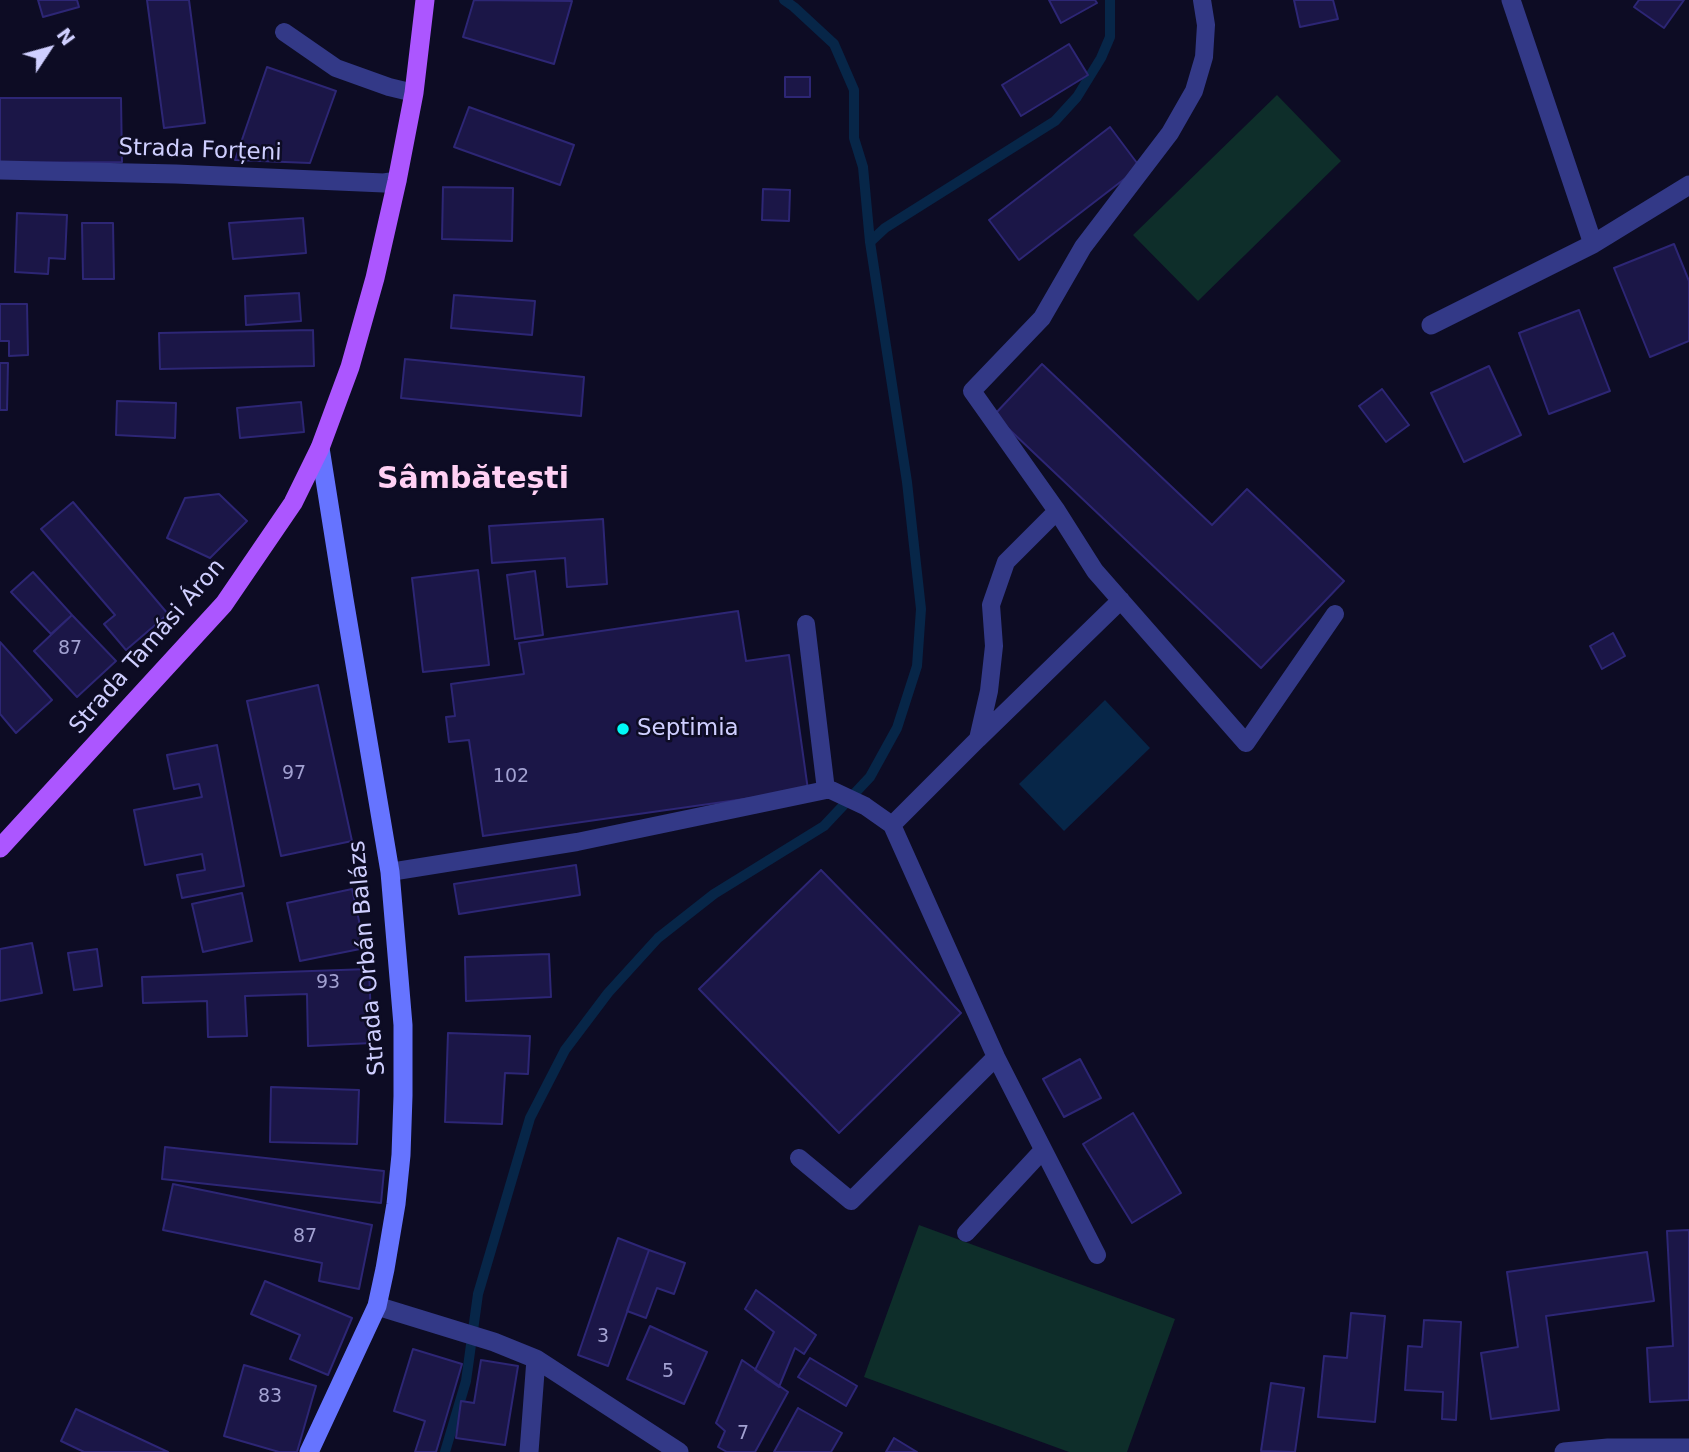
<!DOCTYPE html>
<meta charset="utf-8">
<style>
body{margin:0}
#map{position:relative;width:1689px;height:1452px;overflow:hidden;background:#0d0c24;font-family:"DejaVu Sans",sans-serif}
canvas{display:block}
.north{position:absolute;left:14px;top:14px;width:70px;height:70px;-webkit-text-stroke:5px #0d0c24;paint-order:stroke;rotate:54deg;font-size:19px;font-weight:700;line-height:28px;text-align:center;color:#cfcfff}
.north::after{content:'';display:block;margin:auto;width:24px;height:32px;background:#cfcfff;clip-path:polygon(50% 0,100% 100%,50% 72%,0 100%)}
</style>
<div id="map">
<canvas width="1689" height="1452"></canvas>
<div class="north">N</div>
</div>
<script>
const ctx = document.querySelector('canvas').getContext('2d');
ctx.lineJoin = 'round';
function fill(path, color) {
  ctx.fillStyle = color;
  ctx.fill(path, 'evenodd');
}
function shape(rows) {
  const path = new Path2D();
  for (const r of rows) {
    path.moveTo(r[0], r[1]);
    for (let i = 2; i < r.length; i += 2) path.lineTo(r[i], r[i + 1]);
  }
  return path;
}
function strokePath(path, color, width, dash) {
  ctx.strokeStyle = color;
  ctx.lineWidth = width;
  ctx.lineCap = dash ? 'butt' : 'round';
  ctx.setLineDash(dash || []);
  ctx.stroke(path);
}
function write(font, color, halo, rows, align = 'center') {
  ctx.font = font + ' "DejaVu Sans",sans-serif';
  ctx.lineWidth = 5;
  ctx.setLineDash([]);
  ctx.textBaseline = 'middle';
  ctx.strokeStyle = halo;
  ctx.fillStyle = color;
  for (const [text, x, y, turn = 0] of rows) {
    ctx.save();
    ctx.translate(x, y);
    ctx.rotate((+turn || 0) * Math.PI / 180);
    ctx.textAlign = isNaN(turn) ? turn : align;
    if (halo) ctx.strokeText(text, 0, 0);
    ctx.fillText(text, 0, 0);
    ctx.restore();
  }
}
fill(shape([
 [1277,95,1341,161,1198,301,1133,235],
 [919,1225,1175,1319,1127,1452,1069,1452,864,1377]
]), '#0e2e2a');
fill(shape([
 [1105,700,1150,748,1064,831,1019,784]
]), '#072648');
strokePath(shape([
 [870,242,885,228,1055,121,1077,97,1101,58,1110,37,1110,0],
 [445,1452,466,1381,478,1294,530,1118,565,1050,608,993,658,938,714,894,824,826,870,777,897,728,917,666,921,609,907,482,870,242,863,167,854,138,854,90,834,44,794,7,784,0]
]), '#072648', 10);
const building = shape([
 [38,0,77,0,79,7,43,17,38,0],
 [147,0,189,0,205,123,164,128,147,0],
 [474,0,572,1,554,64,463,37,474,0],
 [1049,0,1095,0,1097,3,1061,23,1049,0],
 [1294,0,1333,0,1338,19,1300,27,1294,0],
 [1639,0,1684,0,1664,28,1634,7,1639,0],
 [1069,44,1088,75,1021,116,1002,85,1069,44],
 [267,67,336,91,310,163,235,160,267,67],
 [785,77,810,77,810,97,785,97,785,77],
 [0,98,121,98,122,162,0,163,0,98],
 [469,107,574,145,560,185,454,147,469,107],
 [1110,127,1140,167,1019,260,989,220,1110,127],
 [443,187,513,188,512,241,442,239,443,187],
 [763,189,790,190,789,221,762,220,763,189],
 [17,213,67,215,65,259,49,258,48,274,15,272,17,213],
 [303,218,306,253,233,259,229,223,303,218],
 [82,223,113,223,114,279,83,279,82,223],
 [1674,244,1689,281,1689,341,1650,357,1614,268,1674,244],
 [299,293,301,321,246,325,245,296,299,293],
 [454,295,535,301,532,335,451,328,454,295],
 [0,304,27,304,28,355,9,356,9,341,0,341,0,304],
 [1579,310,1610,391,1549,414,1519,333,1579,310],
 [313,330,314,366,160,369,159,333,313,330],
 [405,359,584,377,581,416,401,398,405,359],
 [0,363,8,363,7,410,0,410,0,363],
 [1042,364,1212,525,1247,489,1344,581,1261,668,994,415,1042,364],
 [1489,366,1521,435,1464,462,1431,393,1489,366],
 [1382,389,1409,425,1386,442,1359,406,1382,389],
 [117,401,176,403,175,438,116,435,117,401],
 [301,402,304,432,240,438,237,408,301,402],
 [219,494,247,521,210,558,167,538,185,498,219,494],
 [73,502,168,614,126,650,104,624,115,615,41,529,73,502],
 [603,519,607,584,567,587,565,558,492,563,489,526,603,519],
 [478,570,489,665,423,672,412,578,478,570],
 [535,571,543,635,515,639,507,575,535,571],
 [33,572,72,615,51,634,11,592,33,572],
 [738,611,746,661,789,655,808,790,483,836,469,740,449,742,446,717,455,716,451,684,524,674,519,643,738,611],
 [72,615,116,661,77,697,34,651,72,615],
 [1613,633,1625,656,1602,669,1590,646,1613,633],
 [0,642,52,700,16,733,0,714,0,642],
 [318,685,352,841,281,856,247,701,318,685],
 [217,745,244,886,182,898,177,875,205,870,202,854,145,865,134,810,202,797,199,784,174,789,167,755,217,745],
 [576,865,580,895,459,914,454,884,576,865],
 [821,870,961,1013,839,1133,699,989,821,870],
 [352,889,365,948,300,961,287,903,352,889],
 [242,893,252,941,203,952,192,904,242,893],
 [32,943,42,993,0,1001,0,949,32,943],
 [97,949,102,986,74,990,68,953,97,949],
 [549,954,551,997,466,1001,465,957,549,954],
 [369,969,372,1043,308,1046,307,994,245,996,247,1036,208,1037,207,1001,143,1003,142,977,369,969],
 [448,1033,530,1036,528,1074,505,1073,502,1124,445,1122,448,1033],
 [1080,1059,1101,1098,1064,1117,1043,1079,1080,1059],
 [271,1087,359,1090,357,1144,270,1142,271,1087],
 [1133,1113,1181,1193,1132,1223,1083,1144,1133,1113],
 [165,1147,384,1171,381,1203,162,1179,165,1147],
 [173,1184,372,1225,359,1289,319,1281,322,1263,163,1230,173,1184],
 [1689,1230,1689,1400,1650,1402,1647,1348,1673,1346,1667,1231,1689,1230],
 [618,1238,649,1250,608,1366,578,1355,618,1238],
 [649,1250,685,1263,674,1294,657,1288,646,1318,627,1311,649,1250],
 [1647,1252,1654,1301,1546,1316,1559,1410,1491,1419,1481,1353,1518,1347,1507,1272,1647,1252],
 [265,1281,352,1318,328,1375,290,1359,300,1335,251,1314,265,1281],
 [756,1290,816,1335,804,1354,795,1348,779,1387,755,1370,774,1332,745,1309,756,1290],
 [1351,1313,1385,1316,1375,1422,1318,1417,1324,1356,1347,1358,1351,1313],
 [1424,1320,1461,1322,1456,1420,1442,1419,1443,1392,1405,1390,1408,1346,1422,1347,1424,1320],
 [650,1326,707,1352,684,1404,627,1379,650,1326],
 [413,1349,462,1364,436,1452,415,1452,425,1421,394,1411,413,1349],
 [810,1358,857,1386,846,1406,798,1377,810,1358],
 [481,1360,518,1366,505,1445,456,1438,461,1401,474,1403,481,1360],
 [742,1360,788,1392,755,1452,727,1452,718,1447,725,1431,716,1423,742,1360],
 [244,1365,316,1386,297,1452,279,1452,224,1436,244,1365],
 [1271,1383,1304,1388,1295,1452,1261,1451,1271,1383],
 [798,1408,842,1433,831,1452,774,1452,798,1408],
 [76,1409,168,1452,84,1452,61,1441,76,1409],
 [894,1438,917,1452,886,1452,894,1438]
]);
fill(building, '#1b1647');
strokePath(building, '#2d2675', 2);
strokePath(shape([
 [284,32,336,68,389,87,414,93],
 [1057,511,1095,571,1246,743,1335,614],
 [806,624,826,790],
 [978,739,1121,600],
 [892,825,978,739,989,691,994,646,991,605,1006,562,1057,511,972,391,1042,318,1083,247,1170,133,1194,91,1204,57,1206,25,1202,0],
 [390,872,577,842,826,790,831,790,865,806,892,825,996,1057,1097,1255],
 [799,1158,851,1201,996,1057],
 [966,1233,1043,1150]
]), '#333987', 18);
strokePath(shape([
 [1511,0,1593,244],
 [0,170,176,174,384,183,397,181],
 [1431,325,1593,244,1689,185],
 [377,1306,494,1342,536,1359,679,1452],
 [529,1452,536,1359],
 [1564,1452,1608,1448,1689,1448]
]), '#333987', 19);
strokePath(shape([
 [309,1452,377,1306,385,1269,396,1204,401,1155,403,1096,403,1025,390,872,344,599,320,448]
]), '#6674ff', 19);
strokePath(shape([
 [0,848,224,604,293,503,320,448,350,367,375,278,397,181,414,93,425,0]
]), '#ac56ff', 19);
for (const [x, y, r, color] of [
 [623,729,7,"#00faf6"]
]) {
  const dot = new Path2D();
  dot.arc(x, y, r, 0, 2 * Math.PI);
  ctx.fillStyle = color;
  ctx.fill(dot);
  strokePath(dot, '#0d0c24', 2.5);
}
write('19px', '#a2a1d1', null, [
 ["87",70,649],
 ["97",294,774],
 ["102",511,777],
 ["93",328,983],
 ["87",305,1237],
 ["3",603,1337],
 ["5",668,1372],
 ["83",270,1397],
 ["7",743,1434]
]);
write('23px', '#cfcfff', '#0d0c24', [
 ["Strada Forțeni",200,151,2],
 ["Strada Tamási Áron",148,647,-49],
 ["Strada Orbán Balázs",368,958,-95]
]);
write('23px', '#cfcfff', '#0d0c24', [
 ["Septimia",637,729]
], 'left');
write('bold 30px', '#ffd1f4', '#0d0c24', [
 ["Sâmbătești",473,480]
]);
</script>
